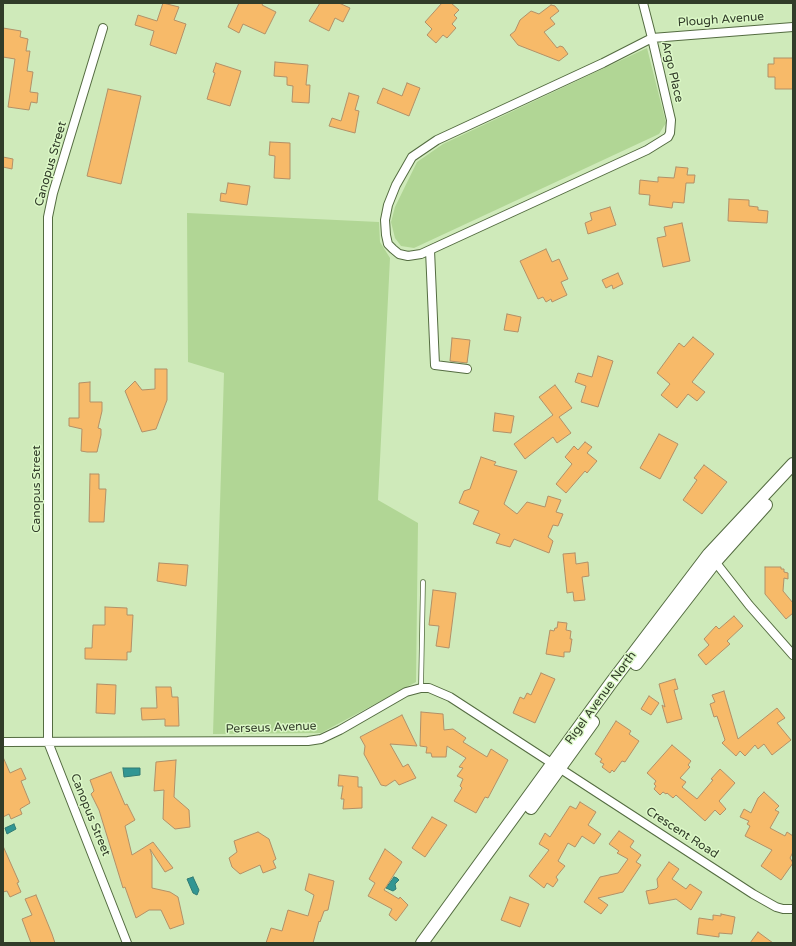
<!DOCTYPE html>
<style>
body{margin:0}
#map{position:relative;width:796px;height:946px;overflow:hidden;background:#cfeaba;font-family:"Varela Round",sans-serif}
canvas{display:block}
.frame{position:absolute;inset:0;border:4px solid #313c29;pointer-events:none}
</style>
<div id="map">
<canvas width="796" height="946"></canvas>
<div class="frame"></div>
</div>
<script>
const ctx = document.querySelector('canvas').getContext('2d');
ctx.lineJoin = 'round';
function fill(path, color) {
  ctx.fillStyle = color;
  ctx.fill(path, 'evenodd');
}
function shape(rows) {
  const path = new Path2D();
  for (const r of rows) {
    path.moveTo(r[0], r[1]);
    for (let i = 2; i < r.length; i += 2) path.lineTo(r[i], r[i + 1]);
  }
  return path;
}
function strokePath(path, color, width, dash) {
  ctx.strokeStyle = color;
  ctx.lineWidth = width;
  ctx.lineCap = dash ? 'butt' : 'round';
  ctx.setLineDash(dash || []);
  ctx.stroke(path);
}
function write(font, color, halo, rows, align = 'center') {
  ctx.font = font + ' "Varela Round",sans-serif';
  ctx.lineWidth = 3;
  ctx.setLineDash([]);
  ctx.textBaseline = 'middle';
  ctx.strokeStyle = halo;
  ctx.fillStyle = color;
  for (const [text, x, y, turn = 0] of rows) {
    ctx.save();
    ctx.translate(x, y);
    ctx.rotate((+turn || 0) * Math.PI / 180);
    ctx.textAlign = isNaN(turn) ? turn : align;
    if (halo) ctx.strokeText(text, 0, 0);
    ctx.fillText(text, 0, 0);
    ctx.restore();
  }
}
fill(shape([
 [647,48,666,123,659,134,414,248,401,246,395,238,391,222,395,207,417,162,443,144],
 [187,213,379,222,380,242,390,258,378,500,418,523,416,682,321,733,213,734,224,373,188,362]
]), '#b1d695');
const water = shape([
 [123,768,140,768,140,775,124,777,123,768],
 [14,824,16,829,7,834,5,828,14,824],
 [193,877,199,890,197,895,193,893,187,879,193,877],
 [394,877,397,878,399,880,395,884,396,889,393,891,386,888,394,877]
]);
fill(water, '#319693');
strokePath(water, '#317b73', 1);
const building = shape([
 [163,3,179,7,174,20,186,24,176,54,150,45,154,31,135,25,138,15,157,21,163,3],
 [239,3,263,3,262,5,276,12,265,34,243,24,239,33,228,27,239,3],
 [320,3,339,3,350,8,343,22,335,18,329,31,309,21,320,3],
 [442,3,451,3,459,10,454,15,457,18,452,24,456,28,447,38,443,35,436,43,427,35,432,29,425,22,442,3],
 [551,5,555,6,559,11,550,18,555,24,544,32,557,48,560,46,563,47,568,54,559,61,518,45,510,35,515,31,520,20,531,11,539,14,551,5],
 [3,28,21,31,20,37,28,39,26,51,30,51,27,71,33,72,30,92,38,93,37,103,31,102,29,110,8,107,15,59,3,57,3,28],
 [774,58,793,58,793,89,775,89,775,77,768,77,768,64,774,64,774,58],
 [275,62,308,65,306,85,310,85,309,103,292,102,293,86,287,85,287,77,274,76,275,62],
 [216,63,241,71,230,106,207,99,215,73,213,72,216,63],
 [407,83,420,88,409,116,377,103,383,88,402,96,407,83],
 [108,89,141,96,121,184,87,176,108,89],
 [349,93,359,96,355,110,359,111,355,133,329,126,332,118,341,121,349,93],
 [270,142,290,143,290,179,274,178,275,156,269,155,270,142],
 [3,157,13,159,12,169,3,167,3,157],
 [676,167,688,168,687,175,695,175,694,183,686,183,684,203,673,202,672,208,649,205,650,195,639,194,640,180,658,182,658,177,674,178,676,167],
 [228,183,250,186,247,205,220,201,221,193,226,194,228,183],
 [729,199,749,200,749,206,758,207,758,210,768,211,767,223,728,221,729,199],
 [610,207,616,225,588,234,585,223,592,220,590,213,610,207],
 [682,223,690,261,663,267,657,238,666,236,664,227,682,223],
 [546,249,552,262,559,259,568,279,561,282,567,295,552,302,551,299,546,302,543,297,538,299,520,261,546,249],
 [618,273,623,284,613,289,612,285,606,288,602,280,618,273],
 [507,314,521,317,518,332,504,330,507,314],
 [693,337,714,354,692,382,705,392,697,401,688,394,677,408,661,395,670,384,657,373,679,343,684,347,693,337],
 [452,338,470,340,467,363,450,361,452,338],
 [598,356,613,361,598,407,581,402,586,386,575,382,578,373,592,377,598,356],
 [155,369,167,369,167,400,156,429,142,432,125,391,135,381,142,390,155,389,155,369],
 [90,382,90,402,102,402,102,411,98,428,101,429,101,435,97,452,87,452,81,451,82,429,69,426,69,418,79,418,79,383,90,382],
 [555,385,572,408,559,417,571,433,557,443,553,437,525,459,514,444,553,415,539,397,555,385],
 [495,413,514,416,511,433,493,431,495,413],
 [659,434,678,444,660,479,640,468,659,434],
 [585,442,592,447,587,453,597,461,587,473,585,471,566,493,556,484,572,464,565,457,574,446,578,450,585,442],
 [481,457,496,462,494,465,517,471,504,504,517,514,527,502,545,507,548,496,561,500,556,512,563,514,558,526,553,525,548,537,553,541,549,553,514,539,510,547,496,543,500,534,473,524,479,511,459,503,464,491,470,489,481,457],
 [704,465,727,482,702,514,683,500,697,480,694,478,704,465],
 [90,474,99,474,99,489,106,489,104,522,89,522,90,474],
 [575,553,576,564,588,562,589,576,582,577,585,600,574,601,573,592,567,593,563,554,575,553],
 [159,563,188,565,186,586,157,581,159,563],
 [765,567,781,567,781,569,784,569,784,572,788,573,788,579,784,578,783,591,793,603,793,613,786,619,765,594,765,567],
 [433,590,456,593,449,648,436,646,439,626,429,625,433,590],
 [105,607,127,608,127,615,133,615,131,652,127,652,127,660,85,659,85,648,92,648,93,625,105,625,105,607],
 [734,616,743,626,727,641,730,644,706,665,698,655,709,645,704,639,716,626,719,629,734,616],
 [558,622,567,623,566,630,571,631,570,639,572,639,570,652,564,652,564,657,546,654,550,630,554,631,555,628,557,628,558,622],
 [541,673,555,679,535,723,513,713,520,697,524,699,527,693,531,695,541,673],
 [675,679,678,689,674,690,682,719,667,723,662,705,665,707,659,684,675,679],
 [97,684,116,685,115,714,96,713,97,684],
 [156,687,171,687,172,697,178,697,179,726,165,726,165,719,142,720,141,708,157,708,156,687],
 [724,691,738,739,777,708,785,718,777,723,791,740,772,755,764,744,758,749,755,745,745,756,740,751,736,756,722,743,725,740,717,716,714,717,710,704,715,702,712,695,724,691],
 [649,696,659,703,651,715,641,709,649,696],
 [421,712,443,714,444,730,453,729,466,738,463,742,487,757,491,749,508,760,488,798,485,797,476,813,454,801,462,788,460,786,463,779,457,776,463,768,459,767,466,758,447,746,446,757,432,757,431,753,426,753,427,747,420,746,421,712],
 [402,715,417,746,390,744,403,767,408,764,416,778,399,785,395,780,386,786,381,785,364,754,365,746,360,737,402,715],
 [616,721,631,731,629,734,639,741,625,762,622,761,614,772,612,770,610,773,602,767,604,764,600,762,602,759,595,754,616,721],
 [672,745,691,761,688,765,690,767,680,778,686,782,682,787,697,799,713,780,711,779,720,769,735,783,719,801,726,809,720,815,715,810,705,821,676,795,673,798,667,793,666,794,663,792,660,795,654,789,656,786,654,784,656,781,647,773,672,745],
 [3,757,10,773,21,768,26,779,21,781,30,803,20,809,22,814,11,819,9,814,3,817,3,757],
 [176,760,174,797,189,810,190,827,175,829,163,819,164,790,154,791,156,762,176,760],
 [111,772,125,805,127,804,135,820,125,826,132,855,153,842,173,868,165,872,150,849,152,856,152,888,170,892,178,897,184,924,170,929,161,910,149,910,136,918,125,887,123,888,99,810,91,794,94,791,90,780,111,772],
 [339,775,358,777,358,787,362,787,362,808,343,809,344,799,341,799,343,786,338,786,339,775],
 [764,792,779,806,775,810,779,812,770,828,785,836,787,832,793,836,793,852,790,858,793,863,781,880,761,866,772,850,745,836,750,826,747,824,749,821,740,817,744,809,751,813,758,798,764,792],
 [580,802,596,812,588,825,601,834,594,844,582,836,575,847,568,843,558,861,565,866,556,877,558,880,553,887,547,883,544,888,529,876,549,850,539,844,545,833,550,837,570,806,576,809,580,802],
 [432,817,447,825,425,857,412,848,432,817],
 [619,831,634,841,630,847,641,855,636,862,641,865,623,892,598,898,608,905,601,914,584,902,600,877,618,873,628,859,617,853,619,851,609,844,619,831],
 [258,832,269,839,276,859,273,861,276,868,263,873,260,865,240,874,232,867,229,858,237,852,234,841,258,832],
 [3,846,19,882,17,883,21,892,10,897,7,891,3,892,3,846],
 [385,849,402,862,384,890,399,899,400,897,408,905,396,921,389,915,392,909,368,896,375,883,369,879,385,849],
 [669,862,679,869,672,879,686,889,690,884,702,892,691,910,676,899,649,904,646,891,656,889,658,887,657,879,669,862],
 [309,874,334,881,328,910,324,911,320,922,319,921,313,943,266,943,271,928,282,931,288,910,308,916,314,895,305,890,309,874],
 [36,895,52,934,55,943,31,943,22,919,32,915,25,899,36,895],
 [510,897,529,904,520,927,501,920,510,897],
 [721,914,735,917,732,934,719,933,719,937,697,934,699,918,713,920,713,915,721,916,721,914],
 [758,932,773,943,750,943,758,932]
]);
fill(building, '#f7ba69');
strokePath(building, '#b29067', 1);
const lane = shape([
 [421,688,423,582]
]);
const street = shape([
 [643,3,652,38,671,120,670,133,668,137,647,150,421,254,408,256,399,254,393,249,388,244,386,235,385,220,388,205,396,185,412,157,437,140,603,63,652,38,793,27],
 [103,28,53,193,48,217,48,742,127,943],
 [430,250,435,365,467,369],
 [713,559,749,605,793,655],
 [3,742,308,741,321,739,340,730,406,692,421,688,429,688,450,697,753,894,776,907,783,909,793,909]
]);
const secondary = shape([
 [636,664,715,562,766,505],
 [531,808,593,722],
 [422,943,611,683,709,554,793,464]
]);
strokePath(lane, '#546c41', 5.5);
strokePath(street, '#546c41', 10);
strokePath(secondary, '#546c41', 14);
strokePath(lane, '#fff', 4);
strokePath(street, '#fff', 8);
strokePath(secondary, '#fff', 12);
write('12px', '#313c29', '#dcf8c7', [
 ["Plough Avenue",721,20,-4],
 ["Argo Place",672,72,77],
 ["Canopus Street",51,164,-74],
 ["Canopus Street",37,489,-90],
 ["Rigel Avenue North",601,698,-54],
 ["Perseus Avenue",271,728,-2],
 ["Canopus Street",90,815,68],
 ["Crescent Road",682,833,33]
]);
</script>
